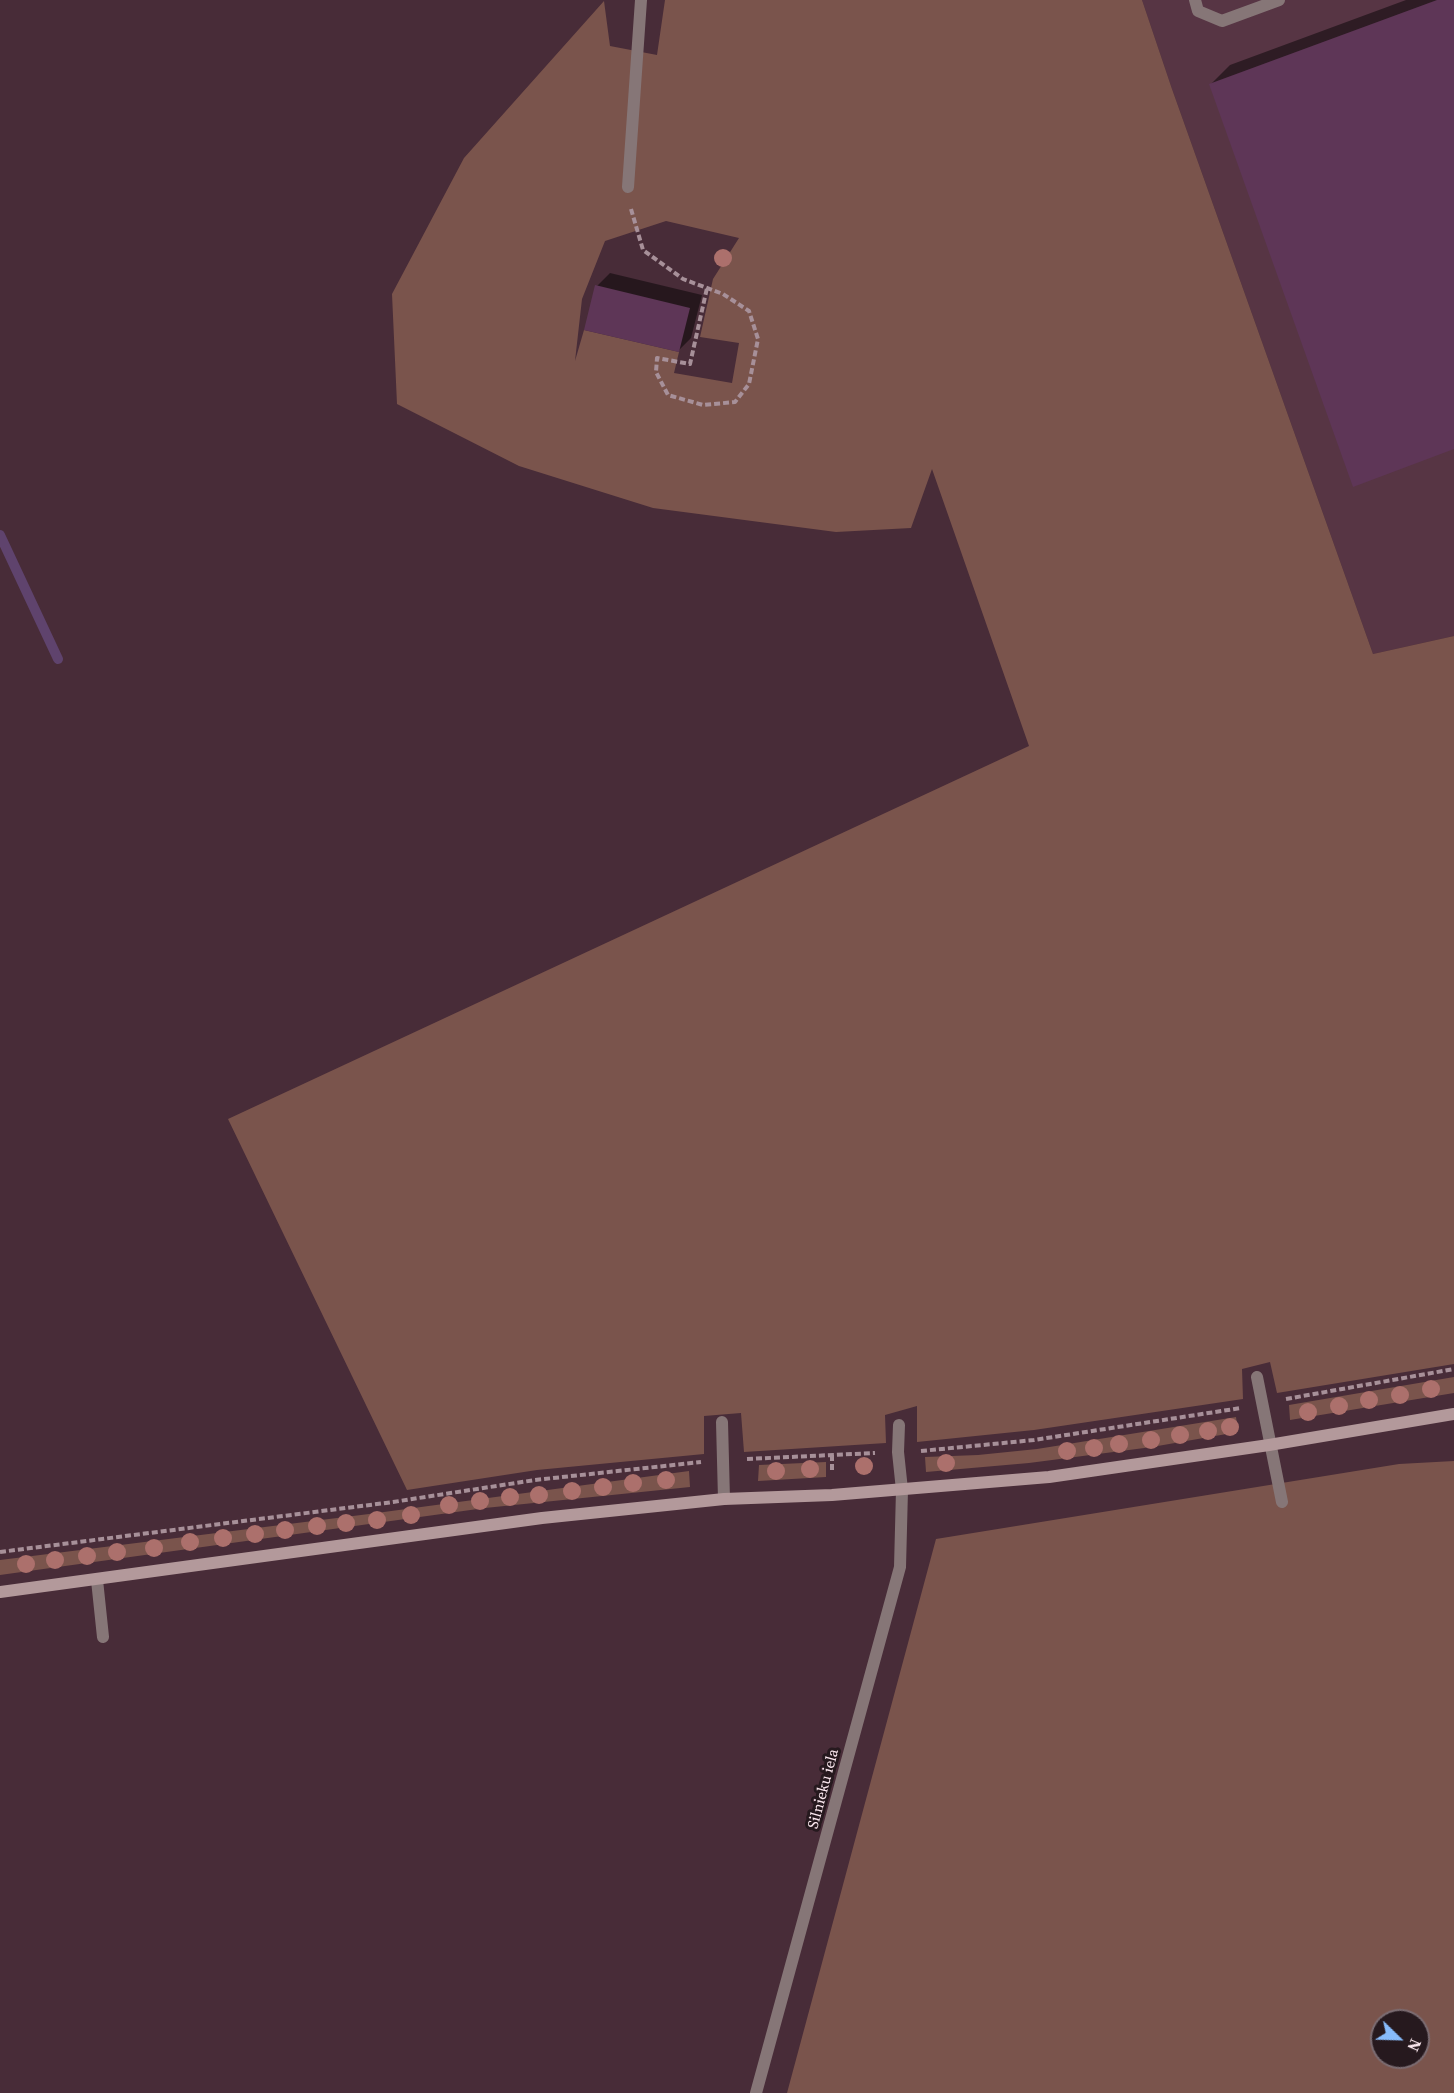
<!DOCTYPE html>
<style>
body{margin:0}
#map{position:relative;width:1454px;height:2093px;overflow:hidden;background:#482c38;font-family:"Source Serif 4",serif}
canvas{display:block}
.north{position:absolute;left:1370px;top:2009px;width:60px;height:60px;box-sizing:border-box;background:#26191e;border:2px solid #7b6c72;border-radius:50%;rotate:113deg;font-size:16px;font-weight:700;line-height:24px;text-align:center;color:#fbe8ef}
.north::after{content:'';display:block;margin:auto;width:21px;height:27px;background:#87bbfb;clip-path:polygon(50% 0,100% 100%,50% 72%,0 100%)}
</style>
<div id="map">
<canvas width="1454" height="2093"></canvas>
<div class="north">N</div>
</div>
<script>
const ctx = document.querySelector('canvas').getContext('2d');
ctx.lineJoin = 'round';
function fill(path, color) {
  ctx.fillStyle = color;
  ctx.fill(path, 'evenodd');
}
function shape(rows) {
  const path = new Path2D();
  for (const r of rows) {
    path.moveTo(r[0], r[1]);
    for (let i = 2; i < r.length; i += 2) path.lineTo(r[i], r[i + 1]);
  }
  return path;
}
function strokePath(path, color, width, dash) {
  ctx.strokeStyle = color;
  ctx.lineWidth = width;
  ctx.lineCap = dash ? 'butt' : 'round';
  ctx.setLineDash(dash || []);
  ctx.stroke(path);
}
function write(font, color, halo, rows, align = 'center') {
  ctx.font = font + ' "Source Serif 4",serif';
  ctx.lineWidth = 6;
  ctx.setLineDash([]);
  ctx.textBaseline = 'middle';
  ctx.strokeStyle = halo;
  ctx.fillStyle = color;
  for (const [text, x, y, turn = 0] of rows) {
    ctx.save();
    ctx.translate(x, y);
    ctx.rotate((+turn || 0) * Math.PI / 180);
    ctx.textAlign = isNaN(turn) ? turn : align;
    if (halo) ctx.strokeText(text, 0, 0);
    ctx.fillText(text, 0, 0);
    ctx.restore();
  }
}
fill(shape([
 [1142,0,1454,0,1454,636,1373,654,1172,89]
]), '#573544');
fill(shape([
 [665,0,1142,0,1172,89,1373,654,1454,636,1454,1364,1277,1393,1270,1362,1242,1369,1243,1399,1034,1430,917,1442,917,1406,885,1415,886,1443,744,1452,741,1413,704,1416,704,1454,537,1470,407,1490,228,1119,1029,746,932,469,911,528,836,532,653,508,519,466,397,404,392,294,464,158,604,1,610,46,657,55],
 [666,221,739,238,713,279,700,337,739,343,732,383,674,373,679,352,584,330,575,361,582,299,605,241],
 [1454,1377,1454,1393,1290,1420,1289,1405],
 [1236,1417,1238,1432,1152,1447,1029,1463,926,1472,925,1457,978,1455,1037,1449],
 [1454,1461,1454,2093,787,2093,936,1539,1399,1464],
 [1382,2021,1418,2021,1418,2057,1382,2057],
 [826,1462,826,1477,758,1481,759,1465],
 [689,1471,690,1487,485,1508,0,1575,0,1560,369,1514]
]), '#7a544c');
fill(shape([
 [1406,0,1454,0,1454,447,1211,84,1230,65],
 [610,273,702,295,691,338,678,351,597,286]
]), '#0007');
strokePath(shape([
 [0,535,58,659]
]), '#5f436d', 10);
fill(shape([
 [1437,0,1454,0,1454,449,1353,487,1209,84],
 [595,285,690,308,679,352,584,330]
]), '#5e3657');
strokePath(shape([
 [631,209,643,250,683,279,723,294,749,311,758,339,749,384,735,402,703,405,668,395,656,372,657,358,690,364,707,288],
 [1286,1399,1454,1369],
 [921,1451,1034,1440,1241,1408],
 [832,1455,832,1472],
 [747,1459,875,1453],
 [0,1552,393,1502,535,1480,701,1462]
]), '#a79099', 4, [6, 3]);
strokePath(shape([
 [1195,0,1198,11,1222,21,1279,0],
 [1257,1377,1282,1502],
 [722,1422,724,1499],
 [899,1425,898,1452,902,1490],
 [97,1580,103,1637]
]), '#867677', 12);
strokePath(shape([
 [628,187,641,0],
 [756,2093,900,1567,902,1490]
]), '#867677', 12);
strokePath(shape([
 [0,1592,542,1518,724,1499,832,1495,1049,1477,1269,1445,1454,1414]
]), '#b3999b', 12);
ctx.fillStyle = '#ac706c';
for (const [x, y] of [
 [723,258],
 [1431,1389],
 [1400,1395],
 [1369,1400],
 [1339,1406],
 [1308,1412],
 [1230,1427],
 [1208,1431],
 [1180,1435],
 [1151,1440],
 [1119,1444],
 [1094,1448],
 [1067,1451],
 [946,1463],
 [864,1466],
 [810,1469],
 [776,1471],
 [666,1480],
 [633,1483],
 [603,1487],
 [572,1491],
 [539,1495],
 [510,1497],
 [480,1501],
 [449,1505],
 [411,1515],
 [377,1520],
 [346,1523],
 [317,1526],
 [285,1530],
 [255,1534],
 [223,1538],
 [190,1542],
 [154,1548],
 [117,1552],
 [87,1556],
 [55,1560],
 [26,1564]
]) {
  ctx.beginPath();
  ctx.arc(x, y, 9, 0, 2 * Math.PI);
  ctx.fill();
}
write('15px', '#fbe8ef', '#26191e', [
 ["Silnieku iela",824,1789,-75]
]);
</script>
